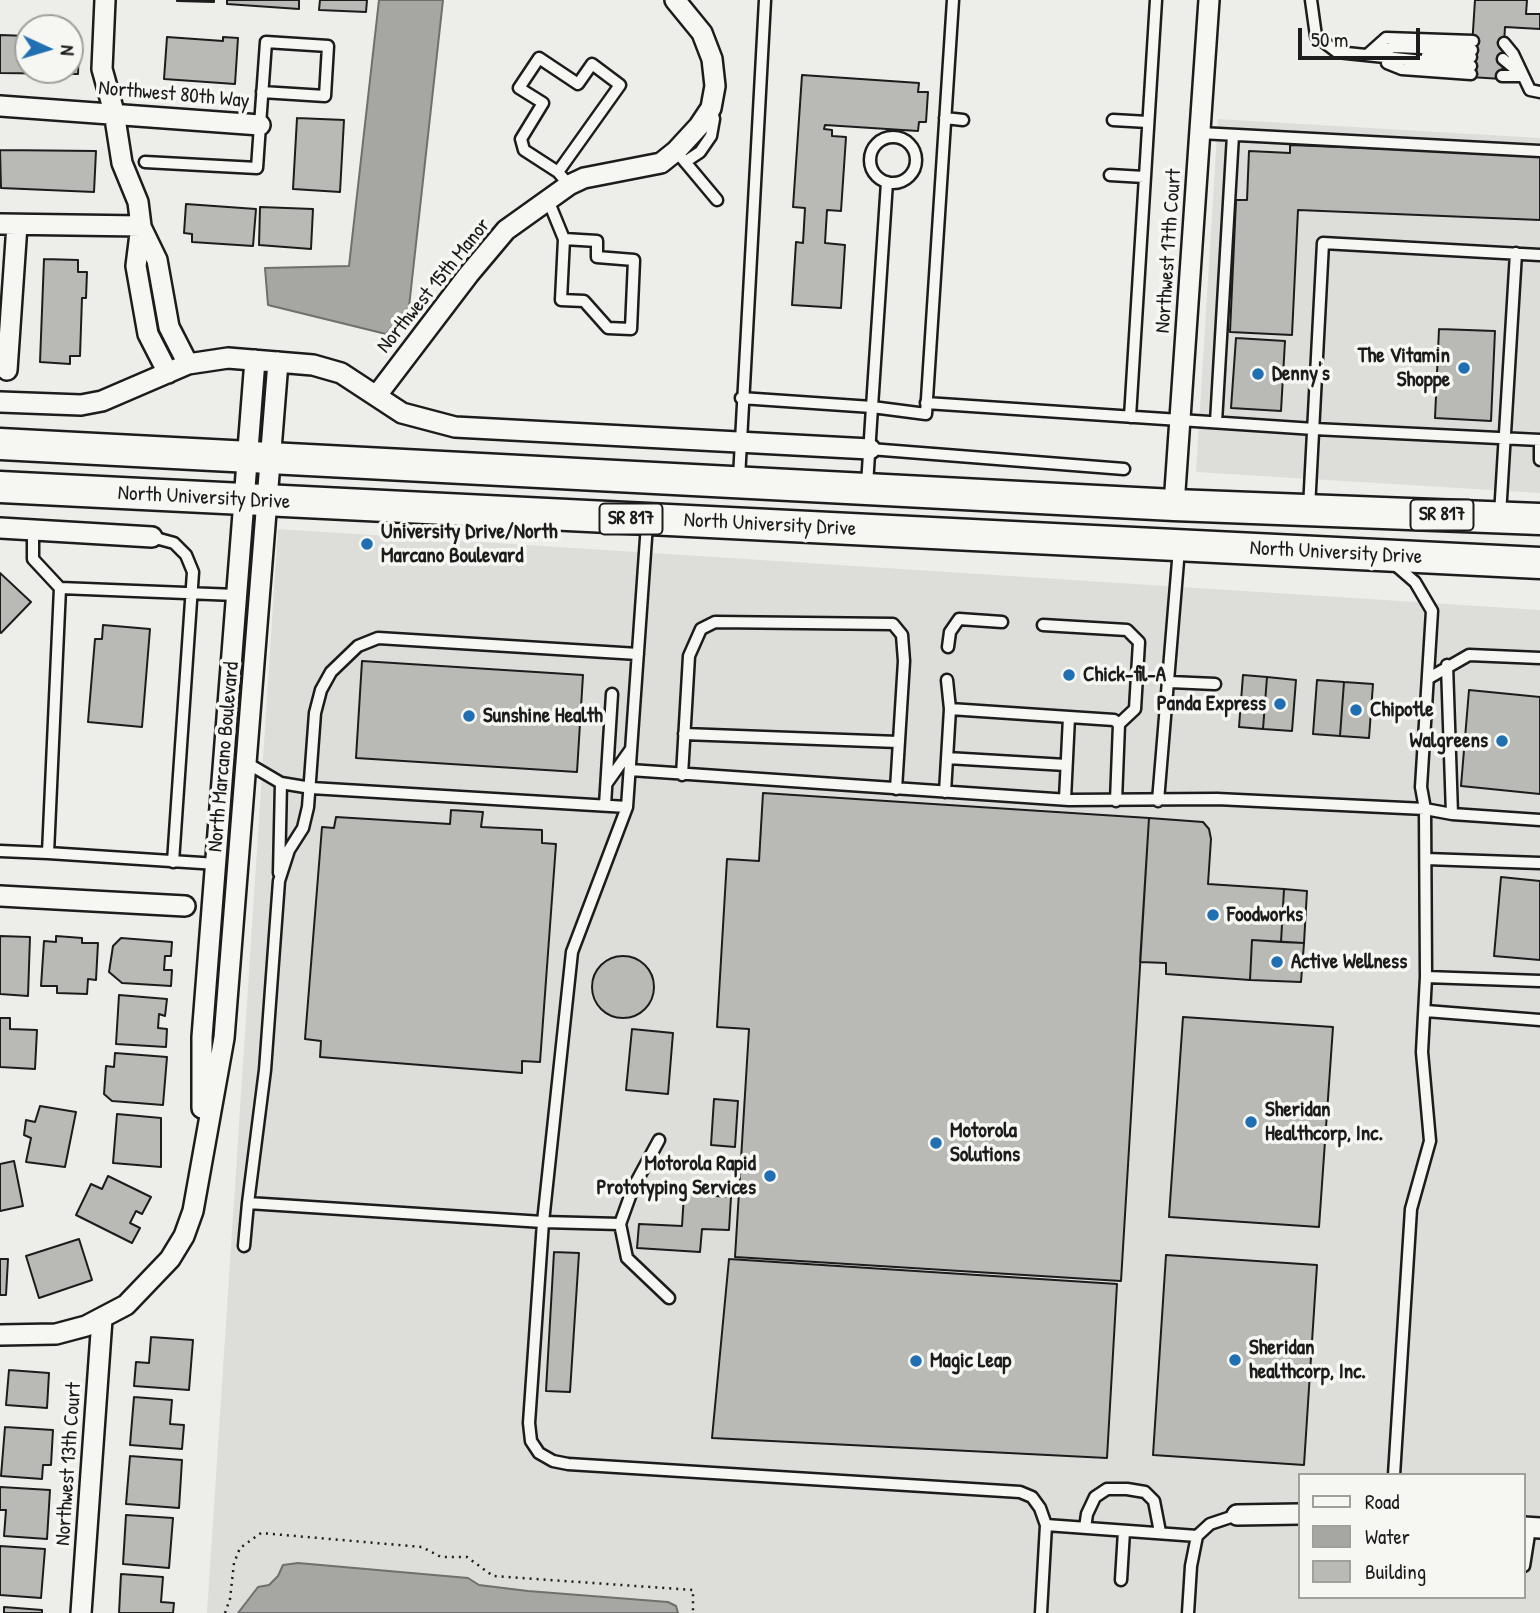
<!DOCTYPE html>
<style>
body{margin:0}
#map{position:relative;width:1540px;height:1613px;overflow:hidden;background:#edede9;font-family:"Patrick Hand",sans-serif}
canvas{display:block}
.legend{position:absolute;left:1298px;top:1473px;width:228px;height:126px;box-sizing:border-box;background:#f6f6f2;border:2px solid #9f9f9c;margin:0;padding:9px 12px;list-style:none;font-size:21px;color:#1c1c1c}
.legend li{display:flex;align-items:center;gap:14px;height:35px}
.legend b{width:35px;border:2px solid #9f9f9c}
.north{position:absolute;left:14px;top:14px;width:70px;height:70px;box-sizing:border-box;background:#f6f6f2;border:2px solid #9f9f9c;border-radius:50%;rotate:94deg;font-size:19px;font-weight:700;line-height:28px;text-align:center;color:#1c1c1c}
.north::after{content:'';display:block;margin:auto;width:24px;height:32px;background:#1f6fb2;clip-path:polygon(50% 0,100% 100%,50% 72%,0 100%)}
.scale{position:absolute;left:1298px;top:28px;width:122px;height:32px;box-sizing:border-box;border:4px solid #1c1c1c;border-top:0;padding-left:9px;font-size:21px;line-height:24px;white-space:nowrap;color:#1c1c1c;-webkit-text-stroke:5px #f6f6f2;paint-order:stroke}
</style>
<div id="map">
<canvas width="1540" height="1613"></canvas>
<ul class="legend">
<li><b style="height:9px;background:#f6f6f2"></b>Road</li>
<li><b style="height:19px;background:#a6a6a3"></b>Water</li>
<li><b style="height:19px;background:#b9b9b6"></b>Building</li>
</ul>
<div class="north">N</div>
<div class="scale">50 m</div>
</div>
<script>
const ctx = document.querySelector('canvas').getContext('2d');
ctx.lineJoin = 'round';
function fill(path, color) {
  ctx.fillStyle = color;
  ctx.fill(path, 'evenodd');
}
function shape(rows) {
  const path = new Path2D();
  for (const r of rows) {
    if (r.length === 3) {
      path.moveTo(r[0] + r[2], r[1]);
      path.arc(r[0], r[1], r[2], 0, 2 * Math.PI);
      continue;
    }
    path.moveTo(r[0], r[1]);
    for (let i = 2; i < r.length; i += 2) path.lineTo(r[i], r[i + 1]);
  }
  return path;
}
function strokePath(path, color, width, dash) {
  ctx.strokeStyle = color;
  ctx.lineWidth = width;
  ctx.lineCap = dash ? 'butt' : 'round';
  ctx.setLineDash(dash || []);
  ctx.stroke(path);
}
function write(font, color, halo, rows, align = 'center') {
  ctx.font = font + ' "Patrick Hand",sans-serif';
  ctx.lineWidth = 7;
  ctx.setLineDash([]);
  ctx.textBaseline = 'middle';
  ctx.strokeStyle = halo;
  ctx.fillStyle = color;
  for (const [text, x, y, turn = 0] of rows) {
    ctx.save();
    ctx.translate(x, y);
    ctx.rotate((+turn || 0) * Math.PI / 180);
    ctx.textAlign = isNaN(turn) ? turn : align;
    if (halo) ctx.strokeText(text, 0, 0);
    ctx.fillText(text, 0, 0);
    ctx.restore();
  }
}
fill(shape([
 [1218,119,1540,138,1540,493,1196,472],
 [278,529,1540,610,1540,1613,207,1613],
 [1300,1475,1524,1475,1524,1597,1300,1597]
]), '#ddddda');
const water = shape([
 [379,0,443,0,409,307,386,334,268,305,265,268,349,266,379,0],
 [298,1563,468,1578,479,1585,528,1591,668,1602,676,1606,678,1613,238,1613,258,1587,269,1585,278,1576,283,1565,298,1563]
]);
fill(water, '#a6a6a3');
strokePath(water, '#6f6f6d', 2);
const building = shape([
 [177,0,214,0,214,2,177,1,177,0],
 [227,0,299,0,299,9,227,4,227,0],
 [320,0,367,0,366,12,319,10,320,0],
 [1475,0,1527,0,1526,14,1540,14,1540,29,1505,27,1502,79,1470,77,1475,0],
 [0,35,28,36,28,70,70,70,70,45,79,46,78,74,0,73,0,35],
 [167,37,223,41,223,37,238,38,235,84,164,79,167,37],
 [802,75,919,83,918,92,928,92,926,122,919,122,918,131,825,125,824,129,832,130,832,136,846,137,841,211,827,210,825,243,845,245,841,308,792,305,796,242,803,243,805,208,793,207,802,75],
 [297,118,344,120,340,192,293,189,297,118],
 [1290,145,1540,155,1540,220,1298,210,1292,335,1230,332,1236,200,1247,200,1249,151,1290,153,1290,145],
 [0,150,96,151,94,192,1,188,0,150],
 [186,204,256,209,253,246,192,242,192,234,184,233,186,204],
 [260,207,313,209,311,249,259,245,260,207],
 [44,259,78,260,78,272,87,272,86,298,82,298,80,356,70,356,70,364,40,362,44,259],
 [1439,329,1495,331,1491,421,1435,418,1439,329],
 [1236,338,1285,341,1281,411,1231,408,1236,338],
 [0,573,31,602,1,633,0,632,0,573],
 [103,625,150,629,142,727,88,722,95,639,102,639,103,625],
 [362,661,583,675,577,772,356,758,362,661],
 [1243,675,1267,677,1263,729,1239,727,1243,675],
 [1267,677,1296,680,1292,731,1263,729,1267,677],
 [1317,680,1344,682,1340,736,1313,734,1317,680],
 [1344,682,1373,684,1369,738,1340,736,1344,682],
 [1469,690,1540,697,1540,794,1461,786,1469,690],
 [763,793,1149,818,1121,1281,735,1257,749,1029,717,1027,727,859,759,861,763,793],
 [451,810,483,812,481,827,542,830,542,843,556,844,540,1062,522,1061,522,1073,320,1057,321,1041,305,1039,322,827,334,828,336,817,450,824,451,810],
 [1149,818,1203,822,1209,829,1211,839,1208,884,1284,889,1281,942,1252,940,1250,980,1166,974,1166,963,1140,962,1149,818],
 [1501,877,1540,881,1540,960,1494,956,1501,877],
 [1284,889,1307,891,1304,943,1281,942,1284,889],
 [0,936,30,937,28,996,0,994,0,936],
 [56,936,82,938,82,943,98,943,96,980,88,979,87,994,57,993,57,986,41,986,44,941,56,942,56,936],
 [121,938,172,942,171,956,165,956,164,970,172,970,171,986,122,983,109,972,113,946,121,938],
 [1252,940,1304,943,1301,982,1250,980,1252,940],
 [623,987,31],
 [119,995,167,999,165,1016,159,1014,158,1028,167,1029,166,1047,116,1044,119,995],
 [1183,1017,1333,1027,1319,1227,1169,1217,1183,1017],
 [0,1018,10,1018,10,1029,37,1030,35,1069,0,1067,0,1018],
 [632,1029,673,1033,668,1094,626,1090,632,1029],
 [115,1053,167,1057,163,1105,112,1101,104,1094,106,1066,114,1067,115,1053],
 [714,1099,738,1101,735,1147,711,1145,714,1099],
 [40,1106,76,1112,65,1167,26,1162,31,1138,24,1135,26,1120,35,1122,40,1106],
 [117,1114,161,1118,161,1167,113,1163,117,1114],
 [14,1161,23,1206,0,1211,0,1164,14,1161],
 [108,1176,151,1197,142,1214,136,1211,130,1223,140,1228,132,1243,76,1215,91,1184,102,1189,108,1176],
 [684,1194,731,1197,729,1230,702,1229,700,1252,637,1248,639,1224,682,1226,684,1194],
 [79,1239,92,1280,39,1298,26,1256,79,1239],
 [554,1252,579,1253,570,1392,546,1391,554,1252],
 [1166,1255,1317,1265,1304,1465,1153,1455,1166,1255],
 [0,1259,8,1259,6,1295,0,1295,0,1259],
 [729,1259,1117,1284,1107,1458,712,1438,729,1259],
 [151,1337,193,1340,189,1390,134,1386,136,1362,149,1363,151,1337],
 [9,1370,49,1373,47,1408,6,1405,9,1370],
 [134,1397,172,1400,170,1424,184,1425,182,1449,130,1445,134,1397],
 [5,1427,53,1430,51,1465,43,1465,42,1479,1,1476,5,1427],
 [130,1456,182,1460,179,1508,126,1504,130,1456],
 [0,1487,50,1490,47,1539,4,1536,6,1510,0,1510,0,1487],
 [126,1515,173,1518,169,1568,123,1564,126,1515],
 [0,1546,45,1549,41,1598,0,1595,0,1546],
 [121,1574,163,1577,161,1602,174,1603,173,1613,119,1613,121,1574],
 [4,1607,42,1610,42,1613,4,1613,4,1607]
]);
fill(building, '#b9b9b6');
strokePath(building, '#1c1c1c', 2);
const service = shape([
 [1311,0,1316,36,1337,52,1471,66],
 [1504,43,1513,54,1530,90,1540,92],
 [1371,54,1394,47,1472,50],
 [1367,55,1386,38,1473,41],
 [1427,55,1471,57],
 [1503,59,1520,73],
 [1387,63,1402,69,1471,74],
 [1502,76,1523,76],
 [945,118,963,120],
 [1113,120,1148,122],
 [1200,133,1540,151],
 [893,160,23],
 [681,157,717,200],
 [145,162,257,168,260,125,266,42,328,46,325,96,262,92],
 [685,162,700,152,711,136,714,119,712,111],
 [558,172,620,85,592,64,578,84,539,58,519,88,543,103,521,139,524,150,558,172,569,185],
 [1110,175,1144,177],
 [548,200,564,239,561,300,584,301,608,328,631,329,634,260,597,257,597,241,564,239],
 [741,398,872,407,887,182],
 [926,403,1314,429,1540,440,1540,460],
 [1130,417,1156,0],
 [1216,422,1233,135],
 [870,449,1124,469],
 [739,478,765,0],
 [867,485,872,407,926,414,953,0],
 [1309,508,1323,243,1540,255],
 [1500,515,1516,253],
 [647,524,627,807,572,952,543,1222,620,1224,627,1258,669,1298],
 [33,530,33,559,60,588],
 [152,537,174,543,186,555,193,572,173,862],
 [1393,563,1415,582,1432,611,1421,787,1425,809,1452,814,1540,820],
 [1043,625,1127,630,1139,642,1135,709,1119,724],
 [948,647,950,632,959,619,1002,622],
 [638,654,378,638,358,646,331,672,321,690,315,713,308,807,303,828,289,850,279,881,265,1070,248,1203,543,1222,529,1423,531,1441,539,1453,553,1461,568,1464,1020,1492,1032,1497,1040,1508,1046,1525,1041,1613],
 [1447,665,1452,814],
 [1429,678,1469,655,1540,658],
 [947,680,950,709],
 [1170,682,1215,684],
 [684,734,898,742],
 [947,758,1066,765],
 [247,763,281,783,311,788,627,807],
 [630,770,1069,800,1217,799,1425,809,1426,977,1422,1052,1430,1141,1411,1209,1394,1475],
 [682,775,689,656,701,629,715,622,893,624,902,635,904,661,896,789],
 [607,783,631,749],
 [945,792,950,709,1114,720,1119,724,1116,801],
 [1065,799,1069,717],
 [1158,801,1179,549],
 [605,805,612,694],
 [0,851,48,853],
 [1426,859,1540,863],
 [217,864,48,853,60,588,236,595],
 [279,873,281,783],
 [1426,977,1540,981],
 [1426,1011,1540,1020],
 [620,1224,633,1188,659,1140],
 [244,1246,248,1203],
 [1046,1525,1197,1536],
 [1085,1528,1087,1514,1095,1497,1107,1489,1127,1489,1145,1492,1154,1501,1160,1532],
 [1524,1566,1530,1528],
 [1121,1580,1124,1531],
 [1188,1613,1191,1566,1197,1536,1210,1524,1237,1515]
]);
const minor = shape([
 [105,0,102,69,114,112,122,163,138,202,141,226,136,266,148,334,168,373],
 [0,106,260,125],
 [0,224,141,226],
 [141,227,157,260,169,327,188,364],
 [7,370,17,225],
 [377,395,469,274,506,230,569,185,584,178,661,163,676,151,699,126,711,108,715,86,712,59,702,33,675,0],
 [0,402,81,405,102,401,188,364,228,358,313,365,341,373,402,413,455,427,870,449],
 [1174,505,1209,0],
 [0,528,152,537],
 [0,896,185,906],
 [202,1108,202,1037,255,360],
 [0,1335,56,1334,86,1326,126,1305,170,1259,184,1236,193,1211,224,1038,278,362],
 [1237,1515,1300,1514],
 [1524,1527,1540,1528],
 [81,1613,102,1319]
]);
const primary = shape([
 [0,444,1174,505,1540,519],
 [0,487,1540,563]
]);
strokePath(service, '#1c1c1c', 15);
strokePath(minor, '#1c1c1c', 24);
strokePath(primary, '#1c1c1c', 35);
strokePath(shape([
 [225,1613,230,1599,234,1563,240,1548,261,1533,422,1547,441,1557,467,1557,493,1576,693,1590,693,1613]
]), '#1c1c1c', 2.5, [2, 5]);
strokePath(service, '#f6f6f2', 10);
strokePath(minor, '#f6f6f2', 19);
strokePath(primary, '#f6f6f2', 30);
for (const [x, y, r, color] of [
 [1464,368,7,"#1f6fb2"],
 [1258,374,7,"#1f6fb2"],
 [367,544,7,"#1f6fb2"],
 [1069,675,7,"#1f6fb2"],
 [1280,704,7,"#1f6fb2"],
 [1356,710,7,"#1f6fb2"],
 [469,716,7,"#1f6fb2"],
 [1502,741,7,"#1f6fb2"],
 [1213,915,7,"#1f6fb2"],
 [1277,962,7,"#1f6fb2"],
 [1251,1122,7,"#1f6fb2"],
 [936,1143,7,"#1f6fb2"],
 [770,1176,7,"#1f6fb2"],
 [1235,1360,7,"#1f6fb2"],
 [916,1361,7,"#1f6fb2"]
]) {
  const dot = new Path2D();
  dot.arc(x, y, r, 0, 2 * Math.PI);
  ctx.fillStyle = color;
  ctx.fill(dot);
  strokePath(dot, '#f6f6f2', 2.5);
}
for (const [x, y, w] of [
 [1442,515,63],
 [631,519,63]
]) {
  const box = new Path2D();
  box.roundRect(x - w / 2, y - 15.5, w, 31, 5);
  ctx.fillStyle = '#f6f6f2';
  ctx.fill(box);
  strokePath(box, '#1c1c1c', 2);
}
write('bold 19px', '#1c1c1c', null, [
 ["SR 817",1442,515],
 ["SR 817",631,519]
]);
write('21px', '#1c1c1c', '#f6f6f2', [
 ["Northwest 80th Way",174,95,5],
 ["Northwest 17th Court",1169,251,-86],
 ["Northwest 15th Manor",434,286,-51],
 ["North University Drive",204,498,3],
 ["North University Drive",770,525,3],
 ["North University Drive",1336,553,3],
 ["North Marcano Boulevard",224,757,-85],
 ["Northwest 13th Court",69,1464,-86]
]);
write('bold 21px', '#1c1c1c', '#f6f6f2', [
 ["The Vitamin",1450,356,"right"],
 ["Shoppe",1450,380,"right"],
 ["Denny's",1272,374],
 ["University Drive/North",381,532],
 ["Marcano Boulevard",381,556],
 ["Chick-fil-A",1083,675],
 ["Panda Express",1266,704,"right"],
 ["Chipotle",1370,710],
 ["Sunshine Health",483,716],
 ["Walgreens",1488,741,"right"],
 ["Foodworks",1227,915],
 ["Active Wellness",1291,962],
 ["Sheridan",1265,1110],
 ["Healthcorp, Inc.",1265,1134],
 ["Motorola",950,1131],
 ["Solutions",950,1155],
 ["Motorola Rapid",756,1164,"right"],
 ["Prototyping Services",756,1188,"right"],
 ["Sheridan",1249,1348],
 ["healthcorp, Inc.",1249,1372],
 ["Magic Leap",930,1361]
], 'left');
</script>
